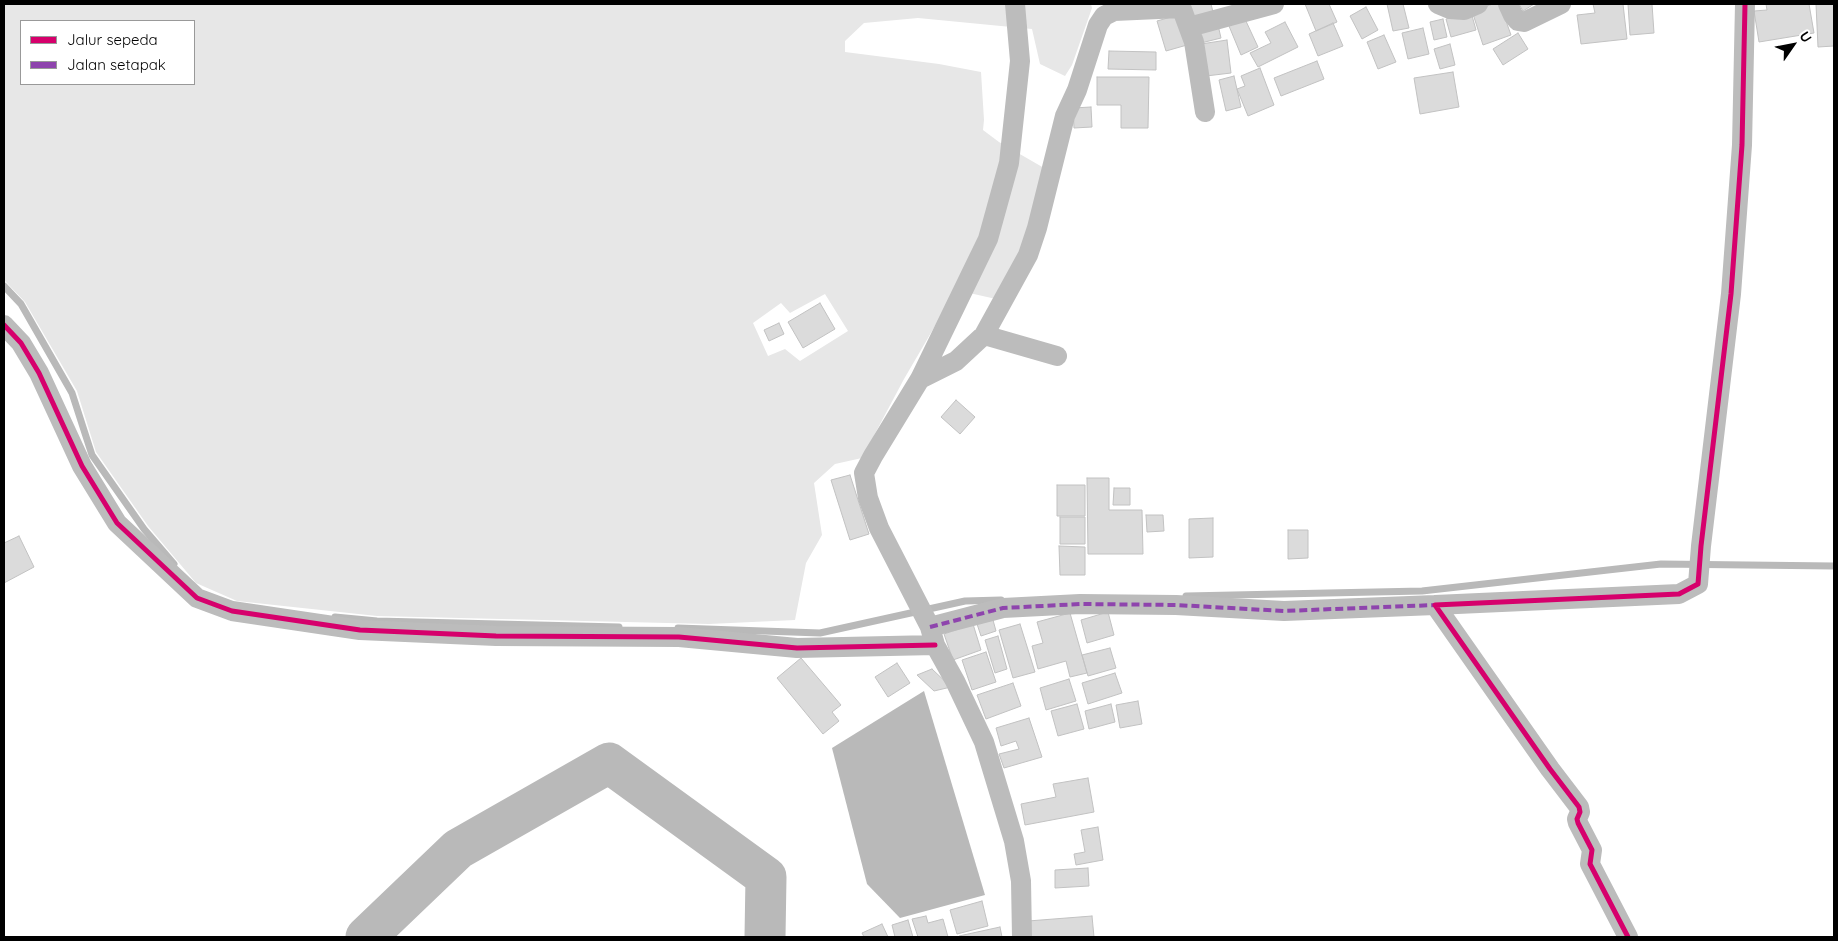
<!DOCTYPE html>
<style>
body{margin:0}
#map{position:relative;width:1838px;height:941px;overflow:hidden;background:#fff;font-family:Quicksand,sans-serif}
canvas{display:block}
.frame{position:absolute;inset:0;border:5px solid #000;pointer-events:none}
.legend{position:absolute;left:20px;top:20px;width:175px;height:65px;box-sizing:border-box;background:#fff;border:1px solid #999;margin:0;padding:6px 9px;list-style:none;font-size:15px;color:#000}
.legend li{display:flex;align-items:center;gap:10px;height:25px}
.legend b{width:25px;border:1px solid #999}
.north{position:absolute;left:1768px;top:20px;width:50px;height:50px;-webkit-text-stroke:4px #fff;paint-order:stroke;rotate:57deg;font-size:14px;font-weight:700;line-height:20px;text-align:center;color:#000}
.north::after{content:'';display:block;margin:auto;width:18px;height:22px;background:#000;clip-path:polygon(50% 0,100% 100%,50% 72%,0 100%)}
</style>
<div id="map">
<canvas width="1838" height="941"></canvas>
<div class="frame"></div>
<ul class="legend">
<li><b style="height:6px;background:#d6006c"></b>Jalur sepeda</li>
<li><b style="height:6px;background:#8e44ad"></b>Jalan setapak</li>
</ul>
<div class="north">U</div>
</div>
<script>
const ctx = document.querySelector('canvas').getContext('2d');
ctx.lineJoin = 'round';
function fill(path, color) {
  ctx.fillStyle = color;
  ctx.fill(path, 'evenodd');
}
function shape(rows) {
  const path = new Path2D();
  for (const r of rows) {
    path.moveTo(r[0], r[1]);
    for (let i = 2; i < r.length; i += 2) path.lineTo(r[i], r[i + 1]);
  }
  return path;
}
function strokePath(path, color, width, dash) {
  ctx.strokeStyle = color;
  ctx.lineWidth = width;
  ctx.lineCap = dash ? 'butt' : 'round';
  ctx.setLineDash(dash || []);
  ctx.stroke(path);
}
fill(shape([
 [4,4,1091,4,1092,8,1072,65,1065,76,1040,64,1032,29,918,18,864,23,845,41,845,52,939,64,981,72,984,120,983,130,999,142,1044,168,1022,255,996,299,956,290,904,379,862,458,835,464,814,483,822,535,806,563,795,620,709,624,377,616,237,601,196,583,148,526,96,452,77,391,25,302,4,280],
 [21,21,194,21,194,84,21,84],
 [825,294,848,331,800,361,785,349,768,356,753,323,781,303,790,313]
]), '#e7e7e7');
fill(shape([
 [924,691,985,895,900,918,867,884,832,748]
]), '#b9b9b9');
strokePath(shape([
 [4,286,21,304,72,393,92,455,144,529,174,564],
 [1186,596,1422,591,1661,564,1834,566],
 [335,617,377,621,619,627],
 [678,628,820,633,965,601,1001,600]
]), '#b9b9b9', 7);
strokePath(shape([
 [366,937,458,849,609,763,766,877,765,937]
]), '#b9b9b9', 41);
const building = shape([
 [1189,4,1211,4,1213,12,1193,18,1189,4],
 [1305,4,1329,4,1337,22,1316,31,1305,4],
 [1387,4,1403,4,1409,28,1393,31,1387,4],
 [1493,4,1500,4,1511,35,1483,45,1472,11,1493,4],
 [1519,4,1534,4,1523,11,1519,4],
 [1593,4,1623,4,1627,39,1581,44,1577,15,1595,13,1593,4],
 [1628,4,1652,4,1654,33,1630,35,1628,4],
 [1766,4,1809,4,1814,33,1759,42,1754,11,1767,10,1766,4],
 [1816,4,1834,4,1834,46,1818,47,1816,4],
 [1366,7,1378,30,1362,39,1350,16,1366,7],
 [1471,12,1476,30,1451,37,1446,19,1471,12],
 [1178,15,1187,45,1166,51,1157,21,1178,15],
 [1245,19,1258,47,1241,55,1229,26,1245,19],
 [1443,19,1447,37,1434,40,1430,22,1443,19],
 [1285,22,1298,47,1258,67,1250,53,1271,43,1265,32,1285,22],
 [1333,23,1343,46,1318,56,1309,34,1333,23],
 [1218,25,1221,38,1201,43,1198,30,1218,25],
 [1423,28,1429,54,1408,59,1402,33,1423,28],
 [1518,33,1528,49,1503,65,1493,49,1518,33],
 [1384,35,1396,62,1378,69,1367,42,1384,35],
 [1227,40,1231,73,1206,76,1201,44,1227,40],
 [1450,44,1455,65,1440,69,1434,49,1450,44],
 [1109,51,1156,52,1156,70,1108,69,1109,51],
 [1317,61,1324,79,1281,96,1274,78,1317,61],
 [1260,68,1274,105,1248,116,1237,89,1245,86,1241,76,1260,68],
 [1453,72,1459,107,1420,114,1414,78,1453,72],
 [1234,76,1241,107,1226,111,1219,80,1234,76],
 [1097,77,1149,77,1148,128,1121,128,1121,105,1097,105,1097,77],
 [1091,107,1092,127,1074,128,1073,108,1091,107],
 [820,303,835,329,803,348,788,322,820,303],
 [779,323,784,334,769,341,764,330,779,323],
 [956,400,975,417,960,434,941,417,956,400],
 [850,475,869,534,850,540,831,480,850,475],
 [1087,478,1109,478,1109,510,1142,510,1143,554,1088,554,1087,478],
 [1057,485,1085,485,1085,516,1057,516,1057,485],
 [1114,488,1130,488,1130,505,1113,505,1114,488],
 [1146,515,1163,515,1164,531,1147,532,1146,515],
 [1060,517,1085,517,1085,544,1060,544,1060,517],
 [1213,518,1213,557,1189,558,1189,519,1213,518],
 [1288,530,1308,530,1308,558,1288,559,1288,530],
 [19,536,34,567,4,583,4,543,19,536],
 [1059,546,1085,547,1085,575,1060,575,1059,546],
 [1108,612,1114,635,1087,643,1081,620,1108,612],
 [1070,613,1087,673,1070,677,1066,661,1038,669,1032,646,1043,643,1037,622,1070,613],
 [993,620,996,631,981,636,977,624,993,620],
 [973,624,981,650,953,660,944,634,973,624],
 [1020,624,1035,672,1013,678,999,630,1020,624],
 [998,636,1007,669,995,673,985,640,998,636],
 [1110,648,1116,668,1088,676,1082,655,1110,648],
 [986,652,996,682,972,690,962,660,986,652],
 [801,658,841,705,832,712,839,721,823,734,777,678,801,658],
 [897,663,910,683,888,697,875,677,897,663],
 [932,669,951,687,934,691,917,675,932,669],
 [1115,673,1122,693,1088,704,1082,683,1115,673],
 [1069,679,1076,701,1046,710,1040,688,1069,679],
 [1013,683,1021,706,986,719,977,695,1013,683],
 [1138,701,1142,724,1120,728,1116,705,1138,701],
 [1077,704,1084,729,1058,736,1051,711,1077,704],
 [1111,704,1115,722,1089,729,1085,711,1111,704],
 [1029,718,1042,757,1004,768,999,754,1019,749,1016,741,1001,746,996,728,1029,718],
 [1088,778,1094,812,1025,825,1021,804,1056,797,1053,784,1088,778],
 [1098,827,1103,860,1076,865,1074,854,1085,852,1081,830,1098,827],
 [1088,868,1089,886,1055,888,1055,870,1088,868],
 [982,901,988,926,957,934,950,910,982,901],
 [926,916,928,923,943,919,948,937,918,937,912,919,926,916],
 [1092,916,1094,937,1029,937,1028,921,1092,916],
 [908,920,913,937,895,937,892,925,908,920],
 [882,924,888,937,864,937,862,933,882,924],
 [1000,927,1002,937,959,937,959,936,1000,927]
]);
fill(building, '#dbdbdb');
strokePath(building, '#c2c2c2', 1);
strokePath(shape([
 [1015,4,1020,61,1009,163,988,239,920,379,873,456,864,473,868,498,879,528,930,627,935,645,955,681,984,742,1014,841,1021,881,1022,937],
 [1180,4,1194,42,1205,112],
 [1438,4,1450,9,1464,10,1478,4],
 [1508,4,1513,15,1518,21,1524,22,1561,4],
 [1189,27,1274,4],
 [4,325,21,343,39,373,82,466,117,523,197,598,232,611,360,630,496,636,679,637,797,648,935,645],
 [984,335,1057,356],
 [920,379,956,361,984,335,1028,255,1037,228,1065,116,1077,90,1098,25,1104,16,1114,11,1181,8],
 [930,627,1003,608,1080,604,1176,605,1284,611,1435,605],
 [1628,937,1590,864,1592,850,1578,823,1577,819,1580,812,1579,807,1550,769,1435,605,1679,594,1698,584,1701,546,1731,294,1742,145,1745,4]
]), '#bcbcbc', 20);
strokePath(shape([
 [930,627,1003,608,1080,604,1176,605,1284,611,1435,605]
]), '#8e44ad', 4, [8, 4]);
strokePath(shape([
 [4,325,21,343,39,373,82,466,117,523,197,598,232,611,360,630,496,636,679,637,797,648,935,645],
 [1628,937,1590,864,1592,850,1578,823,1577,819,1580,812,1579,807,1550,769,1435,605,1679,594,1698,584,1701,546,1731,294,1742,145,1745,4]
]), '#d6006c', 5);
</script>
